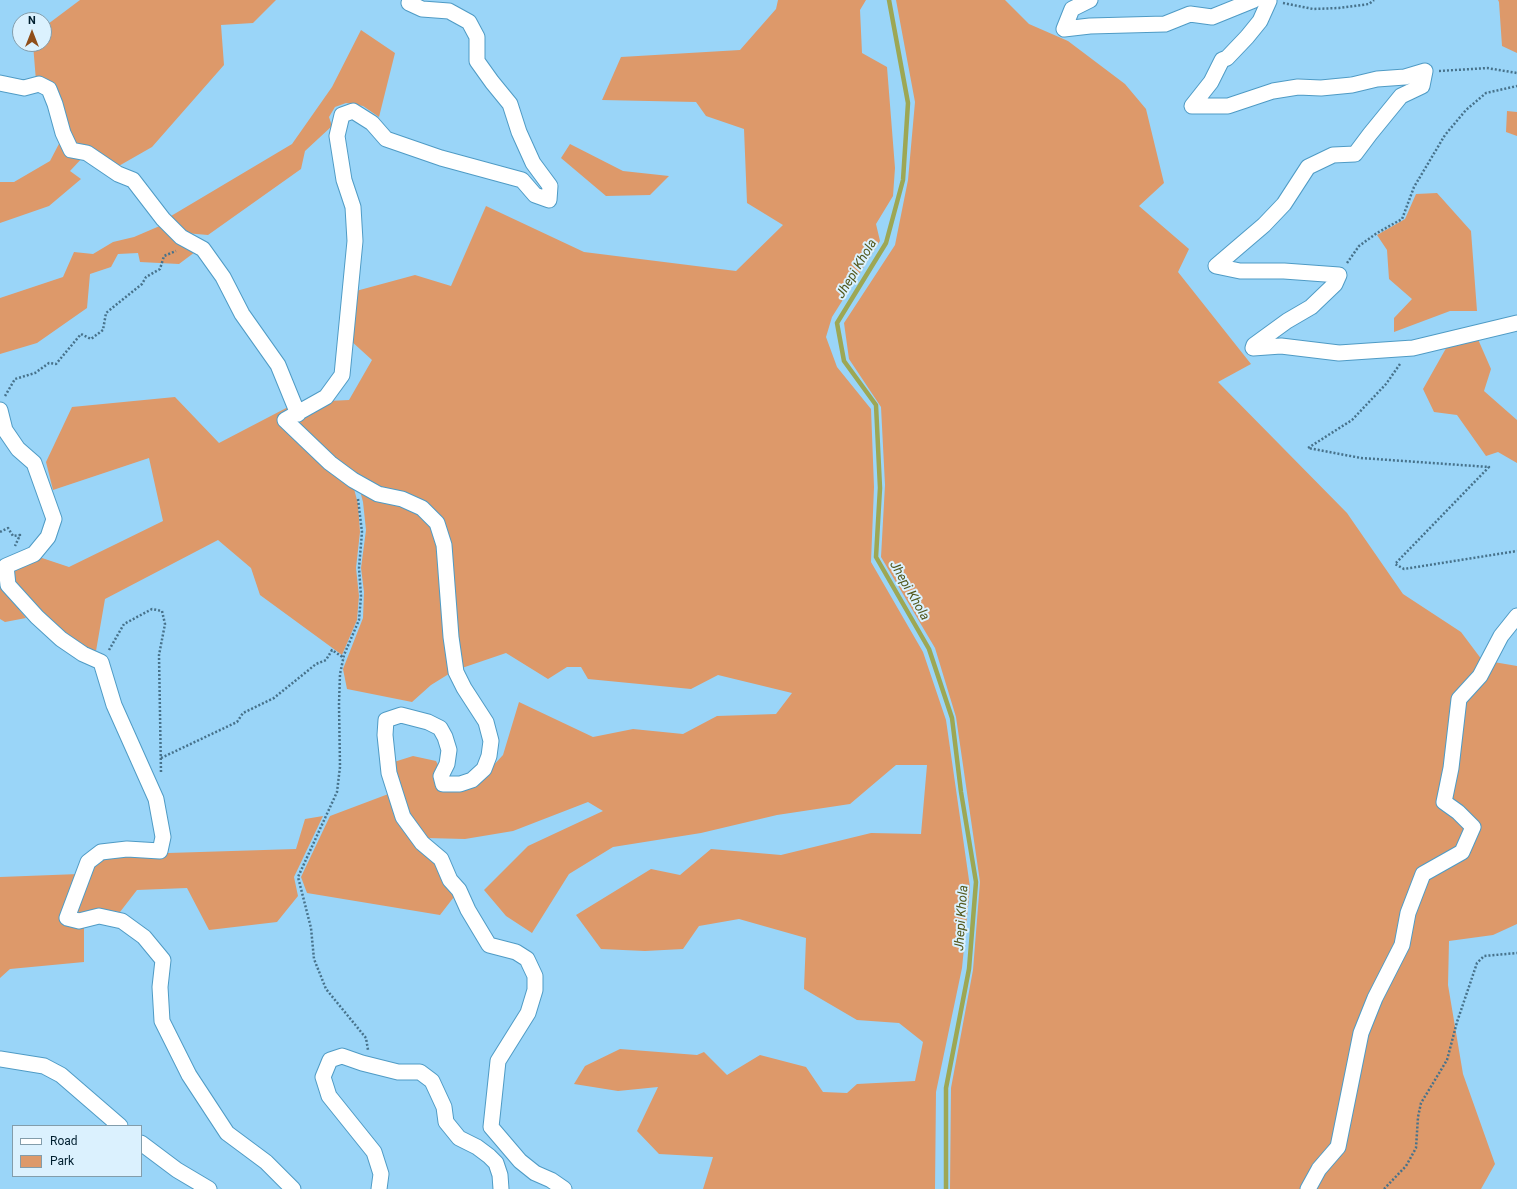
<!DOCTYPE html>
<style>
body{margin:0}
#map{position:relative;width:1517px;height:1189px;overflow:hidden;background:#9ad5f8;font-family:Roboto,sans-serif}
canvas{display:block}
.legend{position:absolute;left:12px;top:1125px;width:130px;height:52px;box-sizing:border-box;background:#dbf1fe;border:1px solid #839dab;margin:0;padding:5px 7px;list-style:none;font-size:12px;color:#001f2f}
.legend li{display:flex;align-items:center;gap:8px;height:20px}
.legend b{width:20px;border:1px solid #839dab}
.north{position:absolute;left:12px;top:12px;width:40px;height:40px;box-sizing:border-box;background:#dbf1fe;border:1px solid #839dab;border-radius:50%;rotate:0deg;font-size:11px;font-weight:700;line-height:16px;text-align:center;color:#001f2f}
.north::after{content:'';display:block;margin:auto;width:14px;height:18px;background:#8f4e1a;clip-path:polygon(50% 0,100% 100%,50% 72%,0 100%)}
</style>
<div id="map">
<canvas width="1517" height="1189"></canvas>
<ul class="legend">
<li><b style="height:5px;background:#fff"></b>Road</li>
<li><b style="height:11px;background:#dd996a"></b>Park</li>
</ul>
<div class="north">N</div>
</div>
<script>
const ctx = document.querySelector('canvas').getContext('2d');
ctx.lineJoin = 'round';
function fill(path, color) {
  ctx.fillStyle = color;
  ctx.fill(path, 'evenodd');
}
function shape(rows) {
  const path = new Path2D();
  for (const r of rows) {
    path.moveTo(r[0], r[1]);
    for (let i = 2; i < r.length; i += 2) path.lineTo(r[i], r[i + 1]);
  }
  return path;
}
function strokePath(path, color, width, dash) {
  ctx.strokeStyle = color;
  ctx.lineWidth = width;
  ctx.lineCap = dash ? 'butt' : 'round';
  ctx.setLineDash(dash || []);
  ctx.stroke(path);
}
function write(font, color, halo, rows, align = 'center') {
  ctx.font = font + ' Roboto,sans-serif';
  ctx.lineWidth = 4;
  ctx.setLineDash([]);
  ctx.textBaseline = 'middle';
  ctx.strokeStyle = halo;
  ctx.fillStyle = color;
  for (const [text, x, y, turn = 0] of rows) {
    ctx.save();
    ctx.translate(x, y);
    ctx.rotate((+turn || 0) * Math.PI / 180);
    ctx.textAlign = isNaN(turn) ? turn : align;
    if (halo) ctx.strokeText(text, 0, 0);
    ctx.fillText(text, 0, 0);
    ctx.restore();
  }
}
fill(shape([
 [80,0,276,0,253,23,221,25,224,65,152,147,117,167,71,148,65,132,36,81,33,44,44,44,44,27],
 [778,0,866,0,860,10,862,53,887,67,895,168,893,196,876,224,880,241,832,317,826,337,837,367,871,409,874,487,871,562,923,652,946,720,970,887,962,968,936,1092,935,1189,703,1189,713,1157,659,1154,637,1131,658,1087,618,1091,574,1084,585,1066,620,1049,697,1055,704,1052,727,1075,760,1055,806,1067,823,1092,847,1093,857,1084,915,1081,923,1042,899,1023,857,1020,804,989,806,938,739,919,699,926,683,949,645,951,601,949,576,915,651,869,680,875,711,849,781,855,871,833,921,834,927,765,896,765,850,804,777,815,701,833,613,847,569,874,532,933,506,916,484,890,528,846,603,811,588,802,513,831,465,839,426,838,409,816,394,762,413,756,436,761,440,769,439,787,479,781,503,755,519,702,593,737,633,729,683,734,717,716,776,714,792,693,718,675,691,689,588,679,581,667,567,667,548,679,506,653,459,669,440,519,378,488,335,461,295,421,328,401,349,400,372,360,350,340,356,291,415,275,451,286,486,206,584,252,736,271,783,225,747,203,744,129,706,116,696,102,602,100,621,57,740,50,776,9],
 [896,0,1005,0,1029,24,1068,41,1125,84,1146,109,1164,183,1139,206,1189,249,1178,272,1251,364,1218,382,1347,513,1403,594,1461,632,1482,660,1517,666,1517,924,1493,935,1449,941,1448,985,1463,1074,1495,1164,1481,1189,950,1189,951,1088,973,970,980,882,956,717,935,648,881,557,885,485,881,407,849,359,844,323,895,245,908,180,915,102],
 [1498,0,1517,0,1517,53,1502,46,1499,2],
 [361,30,395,53,379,117,363,106,346,103,335,107,329,117,332,126,305,151,301,169,208,235,185,233,171,216,292,144,332,87],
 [1507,111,1517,112,1517,136,1506,132],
 [62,138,85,155,70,171,81,179,49,206,0,223,0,182,14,182,50,161],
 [570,144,623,171,669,176,650,195,606,196,561,158],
 [1437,193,1471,231,1477,311,1450,311,1394,332,1394,318,1412,299,1389,279,1387,250,1377,235,1405,219,1416,194],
 [162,225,195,252,179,264,140,262,138,253,118,254,111,267,90,274,87,308,37,343,0,354,0,298,63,277,74,252,93,254,113,242,134,237],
 [1477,337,1491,369,1484,391,1517,420,1517,463,1498,452,1486,456,1457,415,1434,412,1423,389,1449,343],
 [175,397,219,443,290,406,284,420,352,481,358,504,360,532,356,568,359,596,357,620,342,655,260,595,251,568,218,540,105,599,96,651,87,649,63,634,11,581,10,569,39,557,69,567,163,521,149,458,53,490,46,462,72,407],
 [359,487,420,512,435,526,452,672,431,685,412,702,347,689,343,669,363,618,364,592,361,568,366,530,363,502],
 [0,585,0,586,26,618,5,622,0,619],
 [391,793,438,861,457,893,440,915,307,893,301,877,330,816],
 [323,816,294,877,298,896,277,922,209,930,187,888,137,890,120,912,99,910,71,915,93,863,104,855,296,849,305,819],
 [79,874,69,903,84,924,84,962,10,969,0,978,0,877]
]), '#dd996a');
strokePath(shape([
 [889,0,908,103,903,180,886,243,837,323,844,361,876,405,880,488,876,557,929,649,952,718,961,792,976,882,969,969,946,1088,946,1189]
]), '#9da754', 4.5);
const street = shape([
 [411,0,409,3,422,9,449,11,469,22,477,37,477,61,492,82,510,104,519,132,533,163,550,186,549,200,535,195,522,180,441,158,386,139,372,123,353,111,342,115,337,136,344,180,353,207,355,241,342,375,326,397,285,420,330,463,353,480,378,494,402,499,422,508,437,523,444,545,451,637,456,672,464,688,486,722,491,741,489,756,484,769,472,780,460,784,443,784,441,776,447,764,449,750,445,737,440,728,428,722,401,715,386,720,385,735,389,773,403,817,422,843,441,859,450,880,459,890,468,910,489,945,516,952,527,959,535,976,535,990,528,1013,498,1061,491,1127,520,1161,535,1173,551,1180,564,1189],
 [1090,0,1072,9,1064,29,1090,26,1165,24,1190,14,1212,17,1254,0],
 [1264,0,1269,1,1260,21,1247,37,1227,58,1222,60,1211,82,1192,106,1228,106,1273,91,1298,87,1321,88,1352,85,1377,79,1405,77,1425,71,1422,86,1401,96,1370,134,1355,154,1333,155,1308,167,1284,204,1264,225,1216,266,1240,271,1284,271,1339,275,1335,284,1311,307,1287,321,1254,345,1253,348,1281,346,1339,353,1413,348,1517,323],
 [0,83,24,88,39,84,49,89,55,104,63,133,71,150,87,153,118,174,133,180,163,219,181,237,203,249,223,277,242,314,278,365,298,414],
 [0,410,5,430,18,449,34,463,54,519,48,537,34,554,6,566,8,585,37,617,61,639,83,654,101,662,114,705,156,799,163,837,160,851,127,849,101,852,88,862,67,918,79,921,99,916,122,921,144,937,163,960,160,987,162,1021,189,1075,227,1133,266,1162,293,1189],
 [0,1059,44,1066,61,1075,120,1126],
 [141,1143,177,1170,209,1189],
 [379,1189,381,1174,374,1152,329,1096,323,1077,330,1060,342,1056,362,1063,398,1072,420,1072,432,1081,444,1107,446,1122,459,1138,477,1147,489,1156,496,1163,500,1175,501,1189],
 [1308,1189,1319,1169,1338,1147,1361,1033,1375,998,1402,945,1408,913,1423,874,1462,852,1473,827,1458,812,1444,802,1451,768,1459,699,1480,676,1501,636,1517,616]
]);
strokePath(street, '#4f9bc5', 17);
strokePath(shape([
 [1283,3,1313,9,1339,8,1369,4,1374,0],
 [1439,71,1487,68,1517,73],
 [1347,263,1359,246,1377,233,1402,219,1414,187,1445,135,1466,110,1486,93,1517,86],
 [1400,364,1386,384,1352,420,1308,448,1361,458,1489,467,1395,564,1404,569,1517,551],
 [5,396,15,379,35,373,49,363,56,364,81,334,91,339,103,330,106,313,142,284,146,277,160,269,164,256,176,251],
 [358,499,362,532,359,568,361,596,359,620,344,655,340,674,339,704,340,767,337,792,298,877,311,928,314,959,326,989,366,1038,368,1050],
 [0,532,8,528,13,536,20,535,15,546],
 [109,650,124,624,152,609,162,611,165,624,159,655,161,773],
 [161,758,237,722,243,713,274,698,316,664,326,660,332,650,344,658],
 [1384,1189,1406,1166,1416,1148,1418,1117,1421,1103,1447,1060,1457,1022,1477,963,1484,956,1517,953]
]), '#47728b', 2.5, [2, 2]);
strokePath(street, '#fff', 15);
write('italic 13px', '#51571b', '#dbf1fe', [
 ["Jhepi Khola",857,269,-59],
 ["Jhepi Khola",909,591,60],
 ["Jhepi Khola",962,918,-86]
]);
</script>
